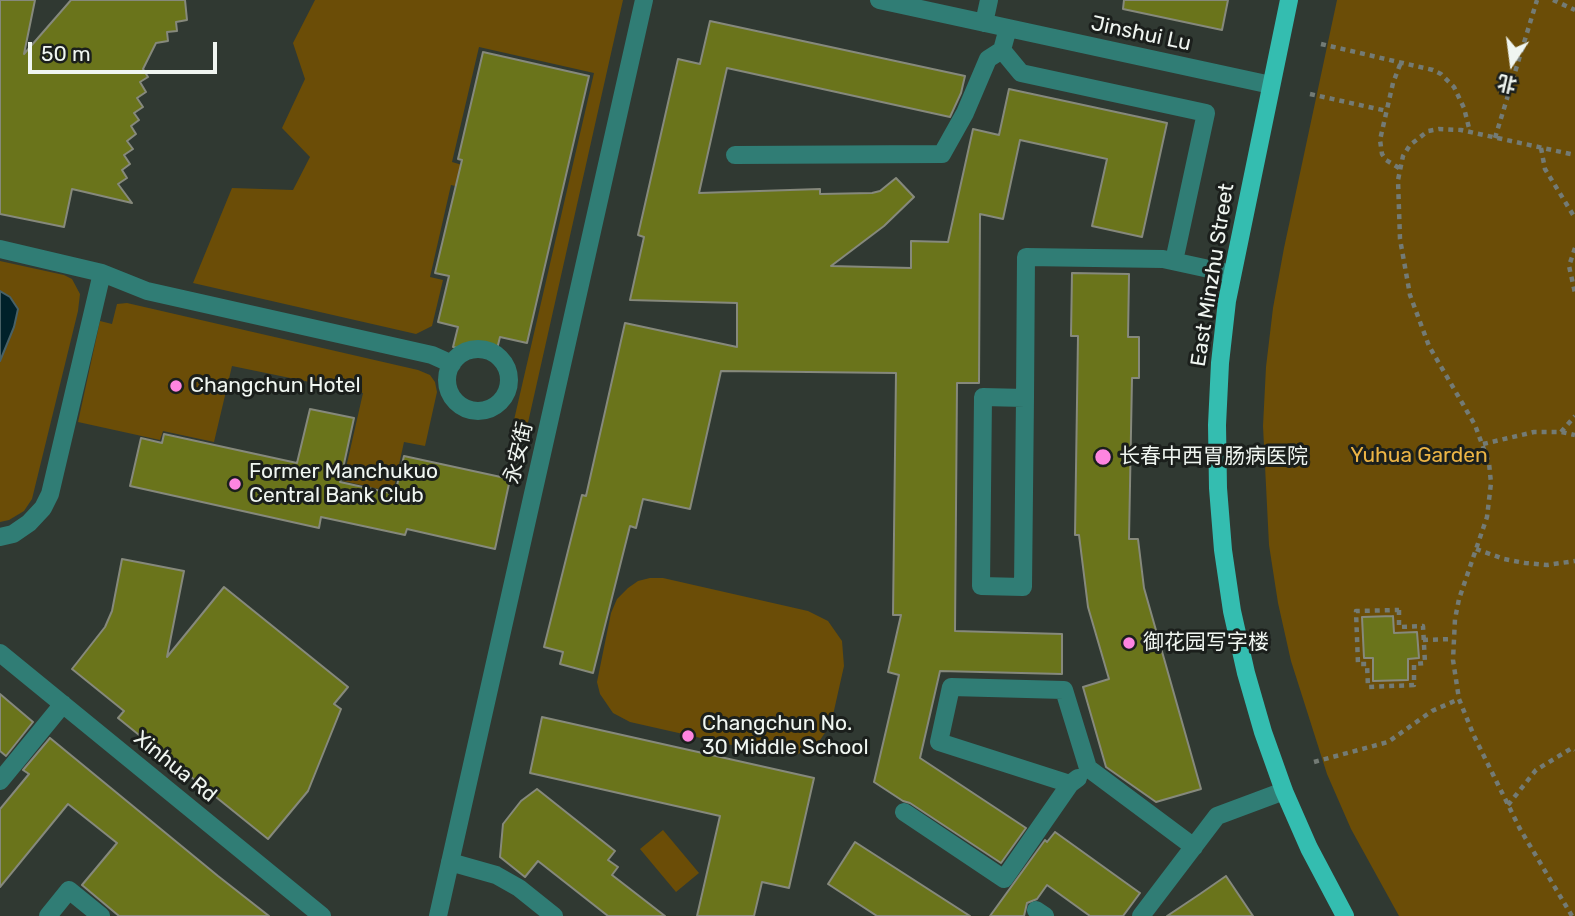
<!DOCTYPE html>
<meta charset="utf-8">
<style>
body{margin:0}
#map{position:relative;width:1575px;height:916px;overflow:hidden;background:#303932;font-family:Rubik,"Noto Sans SC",sans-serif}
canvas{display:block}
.north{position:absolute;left:1477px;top:28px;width:70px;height:70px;-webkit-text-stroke:5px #1b1f1c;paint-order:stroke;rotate:193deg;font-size:19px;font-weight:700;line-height:28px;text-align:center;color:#f0f6f1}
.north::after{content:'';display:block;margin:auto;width:24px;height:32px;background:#f0f6f1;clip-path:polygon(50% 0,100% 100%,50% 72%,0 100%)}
.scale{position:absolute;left:28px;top:42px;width:189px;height:32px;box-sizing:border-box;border:4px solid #f0f6f1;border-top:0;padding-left:9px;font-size:21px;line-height:24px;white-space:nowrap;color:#f0f6f1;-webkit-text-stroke:5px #1b1f1c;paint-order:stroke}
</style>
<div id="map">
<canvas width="1575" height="916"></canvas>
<div class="north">北</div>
<div class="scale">50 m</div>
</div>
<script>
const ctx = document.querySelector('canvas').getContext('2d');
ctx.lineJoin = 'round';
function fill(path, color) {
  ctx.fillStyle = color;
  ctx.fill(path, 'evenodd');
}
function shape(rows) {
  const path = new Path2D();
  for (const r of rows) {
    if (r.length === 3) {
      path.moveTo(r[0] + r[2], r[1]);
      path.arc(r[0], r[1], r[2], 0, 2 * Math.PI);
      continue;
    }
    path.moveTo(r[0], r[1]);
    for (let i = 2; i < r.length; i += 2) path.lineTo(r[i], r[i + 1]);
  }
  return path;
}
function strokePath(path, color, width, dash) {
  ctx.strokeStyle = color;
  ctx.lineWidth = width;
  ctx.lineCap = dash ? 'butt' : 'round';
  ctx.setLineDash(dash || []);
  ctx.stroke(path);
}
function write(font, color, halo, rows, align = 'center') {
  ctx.font = font + ' Rubik,"Noto Sans SC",sans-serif';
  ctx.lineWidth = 6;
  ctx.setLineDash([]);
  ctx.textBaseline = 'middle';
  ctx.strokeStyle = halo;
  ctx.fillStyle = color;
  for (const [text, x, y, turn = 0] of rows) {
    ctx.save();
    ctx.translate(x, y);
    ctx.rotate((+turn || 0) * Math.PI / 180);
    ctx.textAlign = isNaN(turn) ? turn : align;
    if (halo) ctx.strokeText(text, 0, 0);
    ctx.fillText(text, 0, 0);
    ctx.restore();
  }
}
fill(shape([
 [315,0,623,0,525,436,511,433,594,73,479,47,452,162,469,167,464,188,451,185,430,277,443,280,432,326,416,334,193,283,232,188,293,190,310,157,282,128,305,79,293,43],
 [1337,0,1575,0,1575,916,1399,916,1351,829,1327,774,1291,661,1278,603,1269,545,1263,426,1266,367,1273,308,1284,248],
 [0,261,64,275,72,279,80,294,78,311,32,499,24,511,9,520,0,522,0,361,14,327,10,297,0,291],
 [127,303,418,370,430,375,435,382,437,392,425,446,404,442,393,492,343,481,363,393,232,366,214,442,163,431,160,440,78,422,100,321,112,324,117,304],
 [650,578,663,578,808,611,828,621,842,641,844,666,831,724,818,743,798,754,776,755,630,722,613,713,600,694,597,682,611,613,617,599,628,588,638,581],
 [663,830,699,873,676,892,640,849]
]), '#6b4d07');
const water = shape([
 [0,291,10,297,18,309,14,327,0,361,0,291]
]);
fill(water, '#00212a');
strokePath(water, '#486166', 2);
const building = shape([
 [0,0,35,0,24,54,71,0,185,0,187,20,176,22,177,31,167,32,168,41,156,43,143,69,148,77,140,82,146,92,137,98,143,107,134,113,139,120,131,126,136,134,127,141,133,149,124,155,130,164,122,170,127,178,118,184,132,203,72,189,64,227,0,214,0,0],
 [1124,0,1228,0,1222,30,1123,9,1124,0],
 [710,21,965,76,961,93,950,117,727,68,699,193,820,189,820,194,872,193,880,191,896,178,914,197,884,226,831,266,911,268,911,241,948,242,973,129,999,135,1009,89,1167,123,1142,237,1092,226,1107,159,1020,140,1003,219,980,214,979,383,957,383,955,631,1062,634,1062,674,940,671,920,758,1026,828,1001,863,910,803,903,801,874,782,899,675,888,672,901,615,893,615,896,373,721,371,690,509,643,499,636,528,630,526,593,673,560,664,563,652,544,647,582,495,586,496,625,323,737,347,737,303,630,300,644,237,638,235,678,59,700,64,710,21],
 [483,52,589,76,527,343,500,337,495,357,453,347,458,327,438,322,449,276,435,273,462,160,458,159,483,52],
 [1072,273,1129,274,1128,337,1139,337,1139,378,1132,378,1129,539,1138,539,1144,588,1201,789,1156,802,1106,767,1083,687,1109,679,1088,607,1079,535,1075,535,1078,336,1071,336,1072,273],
 [310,409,354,418,340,482,395,494,404,456,510,479,495,549,407,529,405,535,321,517,319,528,130,486,141,438,162,443,164,434,297,463,310,409],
 [122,559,184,571,167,657,224,587,348,687,334,704,341,709,308,791,268,839,118,718,124,711,72,669,105,627,112,611,122,559],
 [1393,616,1394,633,1417,632,1419,658,1408,659,1408,680,1373,681,1373,658,1364,658,1362,617,1393,616],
 [0,694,33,722,6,756,0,751,0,694],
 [542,717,814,778,789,888,762,882,754,916,697,916,720,816,530,773,542,717],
 [50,738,218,876,269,916,119,916,82,885,117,843,68,804,0,887,0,809,29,774,23,770,50,738],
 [537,789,615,851,608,860,618,867,612,875,665,916,608,916,538,861,525,877,500,857,503,824,521,801,537,789],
 [1055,832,1140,893,1123,916,1090,916,1047,885,1037,899,1027,903,1024,916,990,916,1045,840,1047,842,1055,832],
 [855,842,970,916,877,916,828,884,855,842],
 [1226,876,1253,916,1167,916,1200,894,1226,876]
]);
fill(building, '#6a741b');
strokePath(building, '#86897c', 2);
strokePath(shape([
 [1553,0,1575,10],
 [1321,44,1433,70,1441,74,1454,87,1464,108,1470,132],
 [1310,94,1387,111],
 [1495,138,1537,0],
 [1541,148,1545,169,1575,218],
 [1399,168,1386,160,1382,154,1380,140,1393,83,1401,62],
 [1575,248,1569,266,1575,293],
 [1561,432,1575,416],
 [1483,444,1534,432,1561,432,1575,435],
 [1476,549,1504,559,1525,563,1547,565,1575,561],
 [1399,610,1399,627,1423,626,1425,663,1414,664,1414,685,1368,687,1367,664,1358,664,1356,611,1399,610],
 [1423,640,1452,639],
 [1314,762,1388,742,1432,711,1459,699],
 [1508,805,1536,770,1572,748,1575,750],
 [1572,916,1520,829,1474,736,1459,699,1453,660,1455,619,1459,599,1487,517,1491,483,1489,463,1475,425,1429,346,1410,295,1400,239,1398,180,1403,156,1410,145,1428,131,1439,129,1461,130,1575,155]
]), '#737b75', 4.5, [5, 5]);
strokePath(shape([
 [879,0,1271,85],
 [984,23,989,0],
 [1008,28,1002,50,1021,73,1206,113,1174,261],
 [735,155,942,154,965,113,988,59,1002,50],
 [0,249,102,273,147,291,432,355,452,364],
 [478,380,31],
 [983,397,1025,398,1023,587,981,586,983,397],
 [1025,398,1026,257,1163,259,1232,274],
 [0,537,13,534,29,523,43,508,50,494,102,273],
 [0,653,322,916],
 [0,781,63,704],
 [1070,784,939,742,951,687,1064,690,1088,768,1194,847],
 [904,812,1004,879,1070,784,1078,778],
 [450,862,496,875,519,888,554,916],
 [1036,910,1045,916],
 [48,916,69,890,101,916],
 [438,916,644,0],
 [1141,916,1217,816,1284,791]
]), '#307d75', 18);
strokePath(shape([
 [1289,0,1227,301,1220,363,1217,425,1218,488,1223,550,1232,611,1246,673,1263,732,1284,791,1309,848,1345,916]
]), '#34bdb0', 18);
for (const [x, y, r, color] of [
 [176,386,7,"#fe85e0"],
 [1103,457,9,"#fe85e0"],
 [235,484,7,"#fe85e0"],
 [1129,643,7,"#fe85e0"],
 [688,736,7,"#fe85e0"]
]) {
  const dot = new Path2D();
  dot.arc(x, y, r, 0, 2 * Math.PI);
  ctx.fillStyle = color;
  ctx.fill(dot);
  strokePath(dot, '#1b1f1c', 2.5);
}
write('21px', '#f0f6f1', '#1b1f1c', [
 ["Jinshui Lu",1141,34,12],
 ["East Minzhu Street",1213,275,-81],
 ["永安街",519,453,-77],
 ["Xinhua Rd",175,767,39]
]);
write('21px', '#f0f6f1', '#1b1f1c', [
 ["Changchun Hotel",190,386],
 ["长春中西胃肠病医院",1119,457],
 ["Former Manchukuo",249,472],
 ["Central Bank Club",249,496],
 ["御花园写字楼",1143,643],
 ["Changchun No.",702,724],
 ["30 Middle School",702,748]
], 'left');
write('21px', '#ecb445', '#1b1f1c', [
 ["Yuhua Garden",1419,456]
]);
</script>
